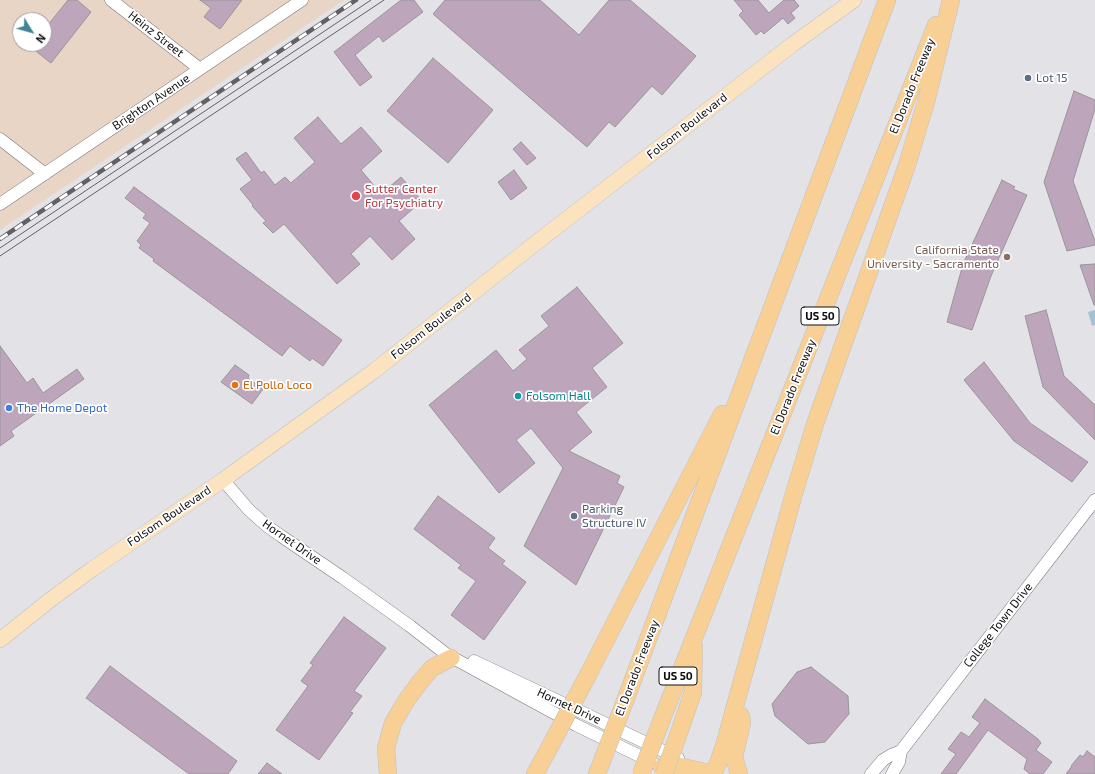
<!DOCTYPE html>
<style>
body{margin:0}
#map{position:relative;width:1095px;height:774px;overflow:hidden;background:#e3e2e7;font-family:"Exo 2",sans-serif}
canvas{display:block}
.north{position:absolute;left:12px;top:12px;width:40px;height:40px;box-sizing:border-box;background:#fff;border:1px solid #9f9f9f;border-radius:50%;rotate:127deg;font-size:11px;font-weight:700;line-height:16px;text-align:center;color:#0f0e10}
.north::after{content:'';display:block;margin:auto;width:14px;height:18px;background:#408493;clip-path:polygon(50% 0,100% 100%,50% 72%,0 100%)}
</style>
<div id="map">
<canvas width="1095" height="774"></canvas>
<div class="north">N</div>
</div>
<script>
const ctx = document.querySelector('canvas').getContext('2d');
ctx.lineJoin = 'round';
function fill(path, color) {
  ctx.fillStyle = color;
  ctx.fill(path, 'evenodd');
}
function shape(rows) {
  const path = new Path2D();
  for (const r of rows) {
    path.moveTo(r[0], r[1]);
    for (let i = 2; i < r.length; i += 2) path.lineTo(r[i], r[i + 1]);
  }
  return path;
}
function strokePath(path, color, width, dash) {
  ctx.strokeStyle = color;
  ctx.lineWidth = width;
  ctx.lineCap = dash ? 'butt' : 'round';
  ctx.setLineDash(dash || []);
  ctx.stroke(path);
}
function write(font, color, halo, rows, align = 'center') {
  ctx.font = font + ' "Exo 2",sans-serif';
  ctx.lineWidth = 3.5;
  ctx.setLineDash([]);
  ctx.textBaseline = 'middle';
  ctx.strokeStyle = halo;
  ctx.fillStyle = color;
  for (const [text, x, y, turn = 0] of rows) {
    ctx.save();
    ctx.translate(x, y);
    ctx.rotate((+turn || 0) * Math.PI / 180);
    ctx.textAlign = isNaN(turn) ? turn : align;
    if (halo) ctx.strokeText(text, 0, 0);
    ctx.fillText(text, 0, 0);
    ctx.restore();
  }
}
fill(shape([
 [0,0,344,0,0,230],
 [20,20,44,20,44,44,20,44]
]), '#e8d5c5');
fill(shape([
 [1095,310,1095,325,1092,326,1088,312]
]), '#a3c1d5');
const building = shape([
 [68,0,77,0,91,12,51,63,27,44,44,44,44,30,68,0],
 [200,0,242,0,220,29,204,17,211,8,200,0],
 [401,0,414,0,423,12,383,42,379,36,355,55,372,77,360,86,334,52,401,0],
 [445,0,540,0,579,35,609,0,630,0,696,56,662,95,652,86,615,127,609,122,587,147,433,14,445,0],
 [734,0,758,0,769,13,784,0,794,0,799,6,791,13,795,18,788,24,783,18,764,34,761,31,756,35,739,15,743,11,734,0],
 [433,58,493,110,448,163,387,111,433,58],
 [1074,91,1095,100,1095,109,1073,181,1095,241,1095,245,1067,251,1044,182,1074,91],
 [318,117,341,144,361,127,382,151,361,170,381,194,401,177,422,201,399,221,415,239,392,260,370,236,351,254,360,264,337,284,284,224,273,233,263,223,266,221,252,206,253,205,240,189,252,180,236,159,246,152,261,173,264,171,275,185,285,177,291,183,315,162,294,138,318,117],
 [521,142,536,158,527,165,513,149,521,142],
 [514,170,527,188,511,200,498,182,514,170],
 [1002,180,1015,187,1013,189,1027,195,991,276,972,330,947,322,963,264,1002,180],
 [134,187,342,340,323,366,312,358,310,361,290,346,282,356,153,261,154,259,139,248,141,245,137,241,150,223,143,218,146,214,125,198,134,187],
 [1095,264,1095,305,1094,305,1080,265,1095,264],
 [577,287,623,343,592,368,607,387,576,412,592,432,569,451,620,476,617,483,624,487,576,585,524,546,563,468,531,428,516,440,535,463,499,493,429,405,496,350,513,371,527,359,519,350,549,326,541,316,577,287],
 [1046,310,1064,376,1095,405,1095,440,1043,387,1025,316,1046,310],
 [0,346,27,383,33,378,43,393,77,369,84,379,11,431,14,436,0,446,0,346],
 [984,362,1030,423,1088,462,1072,482,1014,441,964,380,984,362],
 [235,365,249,375,248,378,263,389,252,404,221,382,235,365],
 [438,496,495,538,488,548,505,561,502,564,526,582,484,640,451,615,476,581,458,568,461,565,414,529,438,496],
 [344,617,386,648,354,691,362,696,350,712,353,713,319,760,276,730,308,686,301,681,313,665,310,663,344,617],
 [110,666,237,761,228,774,189,774,86,698,110,666],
 [811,667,848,696,849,714,825,742,808,744,775,716,772,704,797,672,811,667],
 [985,699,1038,739,1041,743,1036,750,1052,762,1043,774,1030,774,1024,769,1027,759,988,730,956,774,941,774,956,754,948,749,961,732,969,737,980,723,972,717,985,699],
 [1087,751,1095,757,1095,774,1066,774,1072,766,1071,766,1080,755,1083,757,1087,751],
 [267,763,282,774,258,774,267,763]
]);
fill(building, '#bda5bc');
strokePath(building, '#999699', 1);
const minor = shape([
 [111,0,200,69],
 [0,139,45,174],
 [0,204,302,0],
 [223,480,249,510,267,526,281,536,343,578,410,626,446,654,576,725,652,762],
 [474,661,678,758],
 [871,774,883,760,891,755,901,751],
 [892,774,899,762,901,751,1095,500]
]);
const major = shape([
 [0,640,50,600,91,570,223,480,374,371,537,242,793,44,854,0]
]);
const highway = shape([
 [589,673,722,414],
 [625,701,887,0],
 [662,719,936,25],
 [680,730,693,692,694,647],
 [662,767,674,765,713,774],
 [388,774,386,748,393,723,406,701,420,682,432,668,451,658],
 [535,774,547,752],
 [597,774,602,761],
 [713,774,718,763,724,746,793,497,815,424,907,165,926,102,951,0],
 [739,774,734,757,742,723,741,716]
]);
strokePath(minor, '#79787c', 13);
strokePath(major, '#c1c0c1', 16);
strokePath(highway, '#c1c0c1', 18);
strokePath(minor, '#fff', 12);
strokePath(major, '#fbe3c0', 15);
strokePath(highway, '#f8d096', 17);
strokePath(shape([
 [0,248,371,0],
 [0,256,384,0]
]), '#616063', 1);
const rail = shape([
 [0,239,356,0]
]);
strokePath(rail, '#616063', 4.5);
strokePath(rail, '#fff', 3, [9]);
const highwayBridge = shape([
 [547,752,589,673],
 [602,761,625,701],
 [641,774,662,719],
 [664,774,680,730]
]);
strokePath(highwayBridge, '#c1c0c1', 18, []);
strokePath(highwayBridge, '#f8d096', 17);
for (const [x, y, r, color] of [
 [1028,78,4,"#5c6f8a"],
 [356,196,5,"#e0444e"],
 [1007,257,4,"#8d6e63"],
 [235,385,4,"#e8710a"],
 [518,396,4,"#0f9aa8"],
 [9,408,4,"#3f7fe0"],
 [574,516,4,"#5c6f8a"]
]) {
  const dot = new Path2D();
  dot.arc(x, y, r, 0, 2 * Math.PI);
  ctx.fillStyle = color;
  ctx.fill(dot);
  strokePath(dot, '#fff', 1.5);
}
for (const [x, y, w] of [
 [820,316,38],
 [678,676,38]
]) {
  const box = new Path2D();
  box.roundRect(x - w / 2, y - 9, w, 18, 3);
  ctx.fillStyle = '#fff';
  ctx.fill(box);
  strokePath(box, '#0f0e10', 1);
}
write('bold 11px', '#0f0e10', null, [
 ["US 50",820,316],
 ["US 50",678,676]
]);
write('12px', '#0f0e10', '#fff', [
 ["Heinz Street",156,34,38],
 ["El Dorado Freeway",912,86,-68],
 ["Brighton Avenue",151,102,-34],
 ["Folsom Boulevard",687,126,-38],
 ["Folsom Boulevard",431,326,-38],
 ["El Dorado Freeway",793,387,-68],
 ["Folsom Boulevard",169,516,-34],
 ["Hornet Drive",292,542,35],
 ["College Town Drive",998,625,-52],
 ["El Dorado Freeway",637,668,-69],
 ["Hornet Drive",569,706,25]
]);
write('12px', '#4e5e75', '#fff', [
 ["Lot 15",1036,78],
 ["Parking",582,509],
 ["Structure IV",582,523]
], 'left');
write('12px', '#be3a42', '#fff', [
 ["Sutter Center",365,189],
 ["For Psychiatry",365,203]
], 'left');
write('12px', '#785e54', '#fff', [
 ["California State",999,250],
 ["University - Sacramento",999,264]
], 'right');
write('12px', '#c56008', '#fff', [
 ["El Pollo Loco",243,385]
], 'left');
write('12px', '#0d838f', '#fff', [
 ["Folsom Hall",526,396]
], 'left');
write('12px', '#366cbe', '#fff', [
 ["The Home Depot",17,408]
], 'left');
</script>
